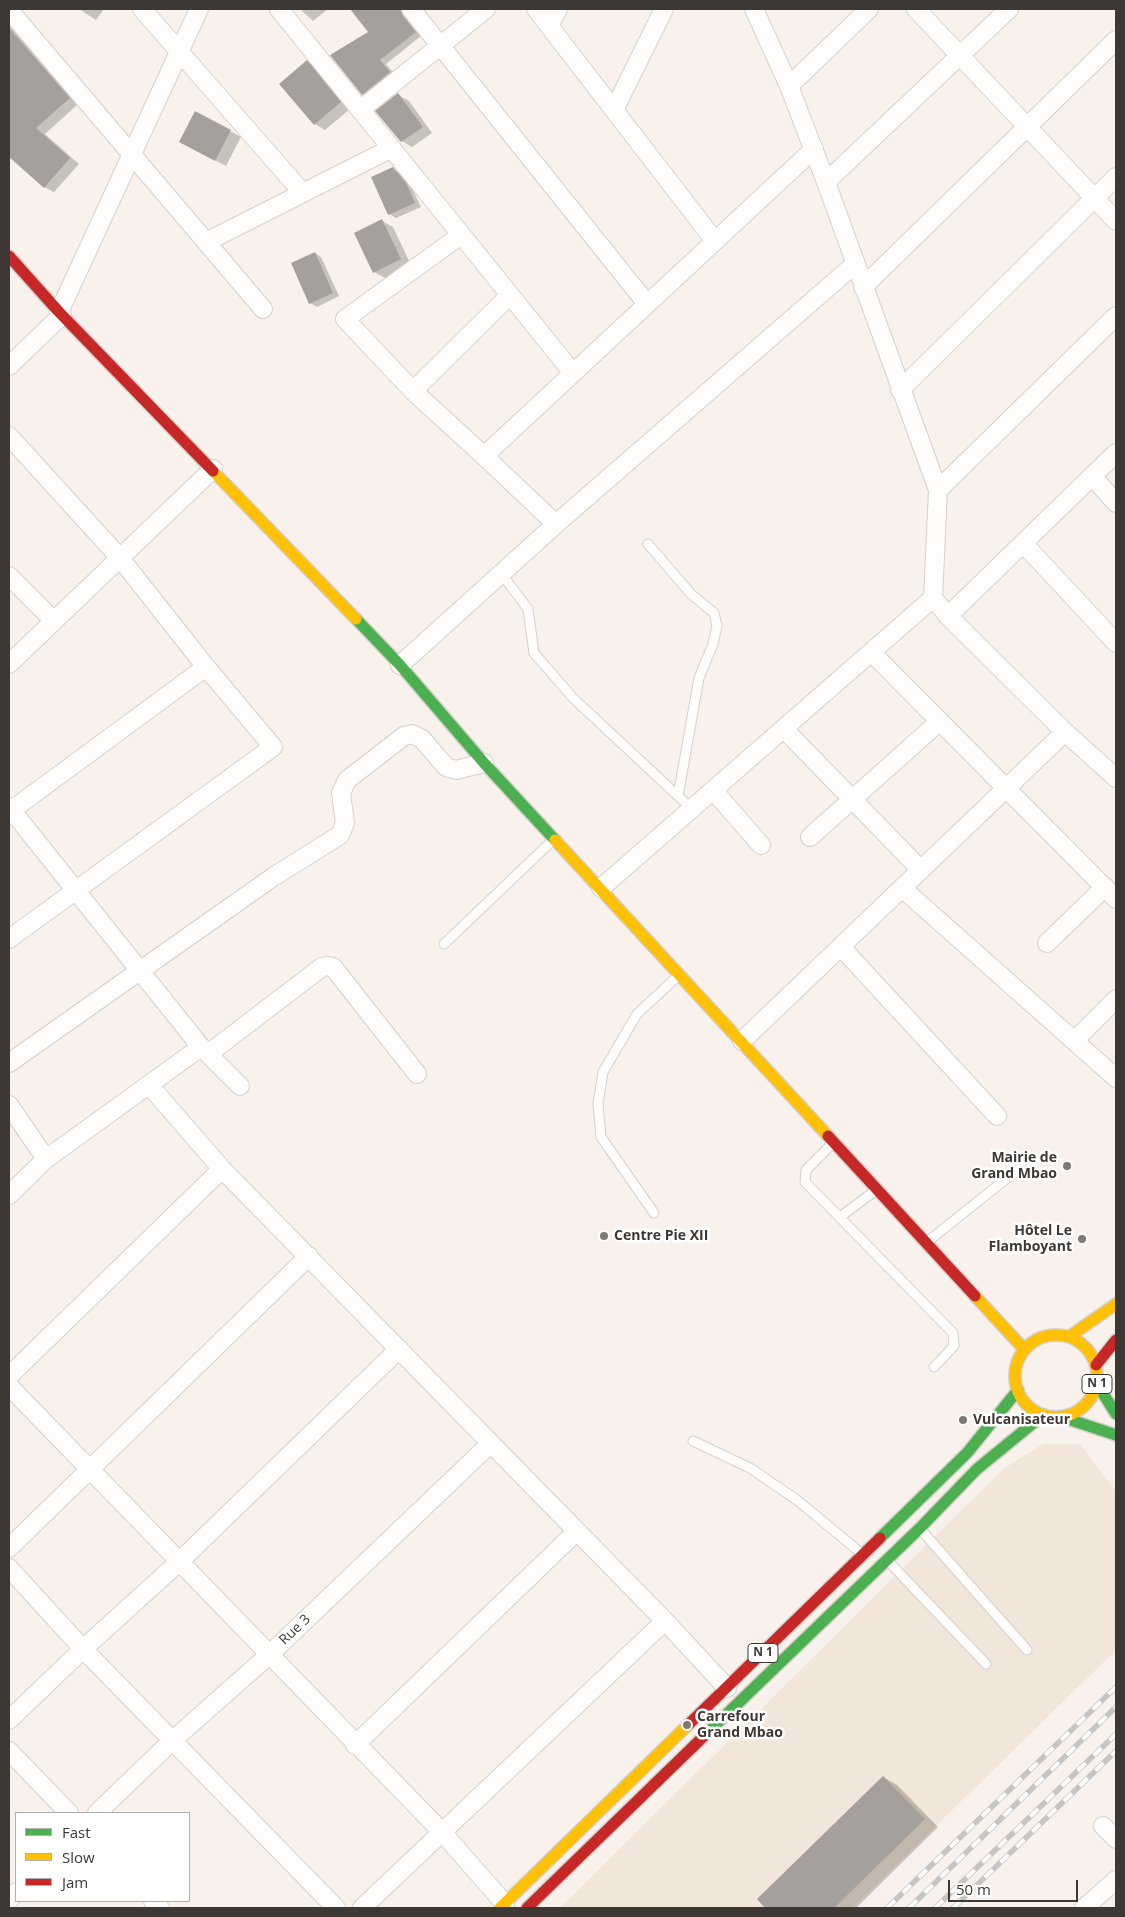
<!DOCTYPE html>
<meta charset="utf-8">
<style>
body{margin:0}
#map{position:relative;width:1125px;height:1917px;overflow:hidden;background:#f9f2ec;font-family:"Open Sans",sans-serif}
canvas{display:block}
.frame{position:absolute;inset:0;border:10px solid #3d3834;pointer-events:none}
.legend{position:absolute;left:15px;top:1812px;width:175px;height:90px;box-sizing:border-box;background:#fff;border:1px solid #b1afae;margin:0;padding:6px 9px;list-style:none;font-size:15px;color:#3d3834}
.legend li{display:flex;align-items:center;gap:10px;height:25px}
.legend b{width:25px;border:1px solid #b1afae}
.scale{position:absolute;left:948px;top:1880px;width:130px;height:22px;box-sizing:border-box;border:2px solid #3d3834;border-top:0;padding-left:6px;font-size:15px;line-height:18px;white-space:nowrap;color:#3d3834;-webkit-text-stroke:4px #fff;paint-order:stroke}
</style>
<div id="map">
<canvas width="1125" height="1917"></canvas>
<div class="frame"></div>
<ul class="legend">
<li><b style="height:6px;background:#4caf50"></b>Fast</li>
<li><b style="height:6px;background:#ffc107"></b>Slow</li>
<li><b style="height:6px;background:#c62828"></b>Jam</li>
</ul>
<div class="scale">50 m</div>
</div>
<script>
const ctx = document.querySelector('canvas').getContext('2d');
ctx.lineJoin = 'round';
function fill(path, color) {
  ctx.fillStyle = color;
  ctx.fill(path, 'evenodd');
}
function shape(rows) {
  const path = new Path2D();
  for (const r of rows) {
    if (r.length === 3) {
      path.moveTo(r[0] + r[2], r[1]);
      path.arc(r[0], r[1], r[2], 0, 2 * Math.PI);
      continue;
    }
    path.moveTo(r[0], r[1]);
    for (let i = 2; i < r.length; i += 2) path.lineTo(r[i], r[i + 1]);
  }
  return path;
}
function strokePath(path, color, width, dash) {
  ctx.strokeStyle = color;
  ctx.lineWidth = width;
  ctx.lineCap = dash ? 'butt' : 'round';
  ctx.setLineDash(dash || []);
  ctx.stroke(path);
}
function write(font, color, halo, rows, align = 'center') {
  ctx.font = font + ' "Open Sans",sans-serif';
  ctx.lineWidth = 5;
  ctx.setLineDash([]);
  ctx.textBaseline = 'middle';
  ctx.strokeStyle = halo;
  ctx.fillStyle = color;
  for (const [text, x, y, turn = 0] of rows) {
    ctx.save();
    ctx.translate(x, y);
    ctx.rotate((+turn || 0) * Math.PI / 180);
    ctx.textAlign = isNaN(turn) ? turn : align;
    if (halo) ctx.strokeText(text, 0, 0);
    ctx.fillText(text, 0, 0);
    ctx.restore();
  }
}
fill(shape([
 [1043,1444,1080,1444,1116,1491,1116,1650,852,1908,560,1908,1003,1469]
]), '#f2e5d9');
fill(shape([
 [79,9,104,9,96,20],
 [300,9,328,9,313,21],
 [353,9,409,9,421,36,386,64,396,76,369,98,363,94,370,32],
 [9,26,27,43,78,104,45,134,79,164,54,192,44,187,9,154],
 [307,62,317,68,350,109,325,130,315,124],
 [398,95,409,101,432,133,412,147,402,141],
 [195,112,241,137,226,166,190,147],
 [393,169,400,173,412,188,421,207,396,218,389,214],
 [382,221,393,227,411,265,385,278,374,272],
 [315,253,321,257,339,296,317,307,310,303],
 [883,1777,897,1785,938,1827,856,1908,767,1908,758,1899]
]), '#0003');
fill(shape([
 [350,9,401,9,403,16,416,32,380,60,390,72,362,95,330,55,368,32],
 [9,28,70,98,36,128,70,158,44,188,9,157],
 [307,60,341,102,314,125,279,84],
 [398,93,423,127,401,142,375,111],
 [195,111,231,130,215,161,179,142],
 [393,167,406,183,415,203,388,215,371,177],
 [382,219,401,259,373,273,354,233],
 [315,252,333,293,309,304,291,263],
 [883,1776,925,1819,834,1908,765,1908,757,1899]
]), '#a6a09c');
const lane = shape([
 [648,544,691,594,714,613,717,626,713,644,699,678,678,796],
 [501,573,528,609,534,653,573,698,692,809],
 [444,944,553,840],
 [832,1144,806,1170,805,1182,953,1333,954,1346,934,1367],
 [654,1213,601,1137,598,1104,603,1072,637,1014,678,976],
 [840,1217,876,1190],
 [927,1242,1021,1167],
 [693,1441,750,1468,797,1500,861,1553],
 [922,1531,1027,1650],
 [889,1562,986,1664]
]);
const street = shape([
 [142,9,302,192],
 [279,9,573,373],
 [411,9,647,304],
 [536,9,715,241],
 [754,9,789,86,826,182,938,490,933,598,948,616,1065,732,1116,778],
 [916,9,1116,221],
 [9,10,263,309],
 [549,25,558,9],
 [789,86,869,9],
 [360,110,486,9],
 [614,110,664,9],
 [826,182,1009,9],
 [461,235,345,319,413,391,484,456],
 [206,242,392,148],
 [863,287,1116,40],
 [59,312,199,9],
 [9,366,62,315],
 [900,390,1116,177],
 [413,391,510,295],
 [9,436,120,558,206,667,273,747,9,939],
 [1092,476,1116,503],
 [938,490,1116,316],
 [556,524,484,456,814,149],
 [1023,543,1116,643],
 [9,576,54,621],
 [948,616,1116,453],
 [871,652,1116,899],
 [9,664,213,469],
 [400,665,556,524,855,264],
 [784,729,921,870],
 [713,790,761,845],
 [9,807,201,1047,240,1086],
 [9,812,206,667],
 [810,837,940,721],
 [601,888,933,598],
 [902,888,1116,1078],
 [1047,943,1105,887],
 [841,947,997,1116],
 [1075,1040,1116,999],
 [742,1041,1065,732],
 [208,1054,322,967,328,966,333,967,417,1074],
 [9,1063,273,877,340,835,345,823,341,793,347,780,404,736,412,734,422,739,446,767,456,770,484,763],
 [149,1085,222,1169,665,1621],
 [9,1105,46,1159],
 [9,1195,46,1159,201,1047],
 [9,1376,222,1169],
 [9,1386,442,1832,505,1904],
 [9,1548,309,1256],
 [9,1568,83,1649,336,1908],
 [9,1720,83,1649,180,1561,399,1349],
 [355,1745,576,1532],
 [9,1751,69,1813],
 [97,1813,173,1740,269,1655,490,1444],
 [1103,1826,1116,1839],
 [9,1900,16,1892],
 [153,1901,160,1908],
 [362,1908,665,1621,727,1688],
 [1084,1908,1116,1880]
]);
const fast = shape([
 [356,619,400,665,484,763,555,840],
 [1097,1384,1116,1414],
 [1062,1417,1116,1435],
 [880,1538,967,1453,1018,1390],
 [704,1736,920,1528,977,1469,1043,1415]
]);
const slow = shape([
 [213,471,356,619],
 [555,840,828,1136],
 [975,1296,1024,1349],
 [1056,1376,41],
 [1070,1336,1116,1304],
 [500,1908,689,1724]
]);
const jam = shape([
 [9,256,59,312,213,471],
 [828,1136,975,1296],
 [1096,1365,1116,1340],
 [689,1724,880,1538],
 [527,1908,704,1736]
]);
strokePath(lane, '#d5d0cb', 11);
strokePath(street, '#d5d0cb', 20);
strokePath(fast, '#d5d0cb', 14);
strokePath(slow, '#d5d0cb', 14);
strokePath(jam, '#d5d0cb', 14);
strokePath(lane, '#fefdfc', 9);
strokePath(street, '#fefdfc', 18);
strokePath(fast, '#4caf50', 11);
strokePath(slow, '#ffc107', 11);
strokePath(jam, '#c62828', 11);
const rail = shape([
 [887,1908,1116,1687],
 [909,1908,1116,1707],
 [935,1908,1116,1734],
 [953,1908,1116,1751]
]);
strokePath(rail, '#c6c5c3', 5.5);
strokePath(rail, '#fff', 4, [11]);
for (const [x, y, r, color] of [
 [1067,1166,5,"#7f7974"],
 [604,1236,5,"#7f7974"],
 [1082,1239,5,"#7f7974"],
 [963,1420,5,"#7f7974"],
 [687,1725,5,"#7f7974"]
]) {
  const dot = new Path2D();
  dot.arc(x, y, r, 0, 2 * Math.PI);
  ctx.fillStyle = color;
  ctx.fill(dot);
  strokePath(dot, '#fff', 2);
}
for (const [x, y, w] of [
 [1097,1384,30],
 [763,1653,30]
]) {
  const box = new Path2D();
  box.roundRect(x - w / 2, y - 9.5, w, 19, 4);
  ctx.fillStyle = '#fff';
  ctx.fill(box);
  strokePath(box, '#3d3834', 1);
}
write('bold 12px', '#3d3834', null, [
 ["N 1",1097,1384],
 ["N 1",763,1653]
]);
write('bold 14px', '#3d3834', '#fff', [
 ["Mairie de",1057,1158,"right"],
 ["Grand Mbao",1057,1174,"right"],
 ["Hôtel Le",1072,1231,"right"],
 ["Flamboyant",1072,1247,"right"],
 ["Centre Pie XII",614,1236],
 ["Vulcanisateur",973,1420],
 ["Carrefour",697,1717],
 ["Grand Mbao",697,1733]
], 'left');
write('14px', '#3d3834', '#fff', [
 ["Rue 3",295,1630,-44]
]);
</script>
